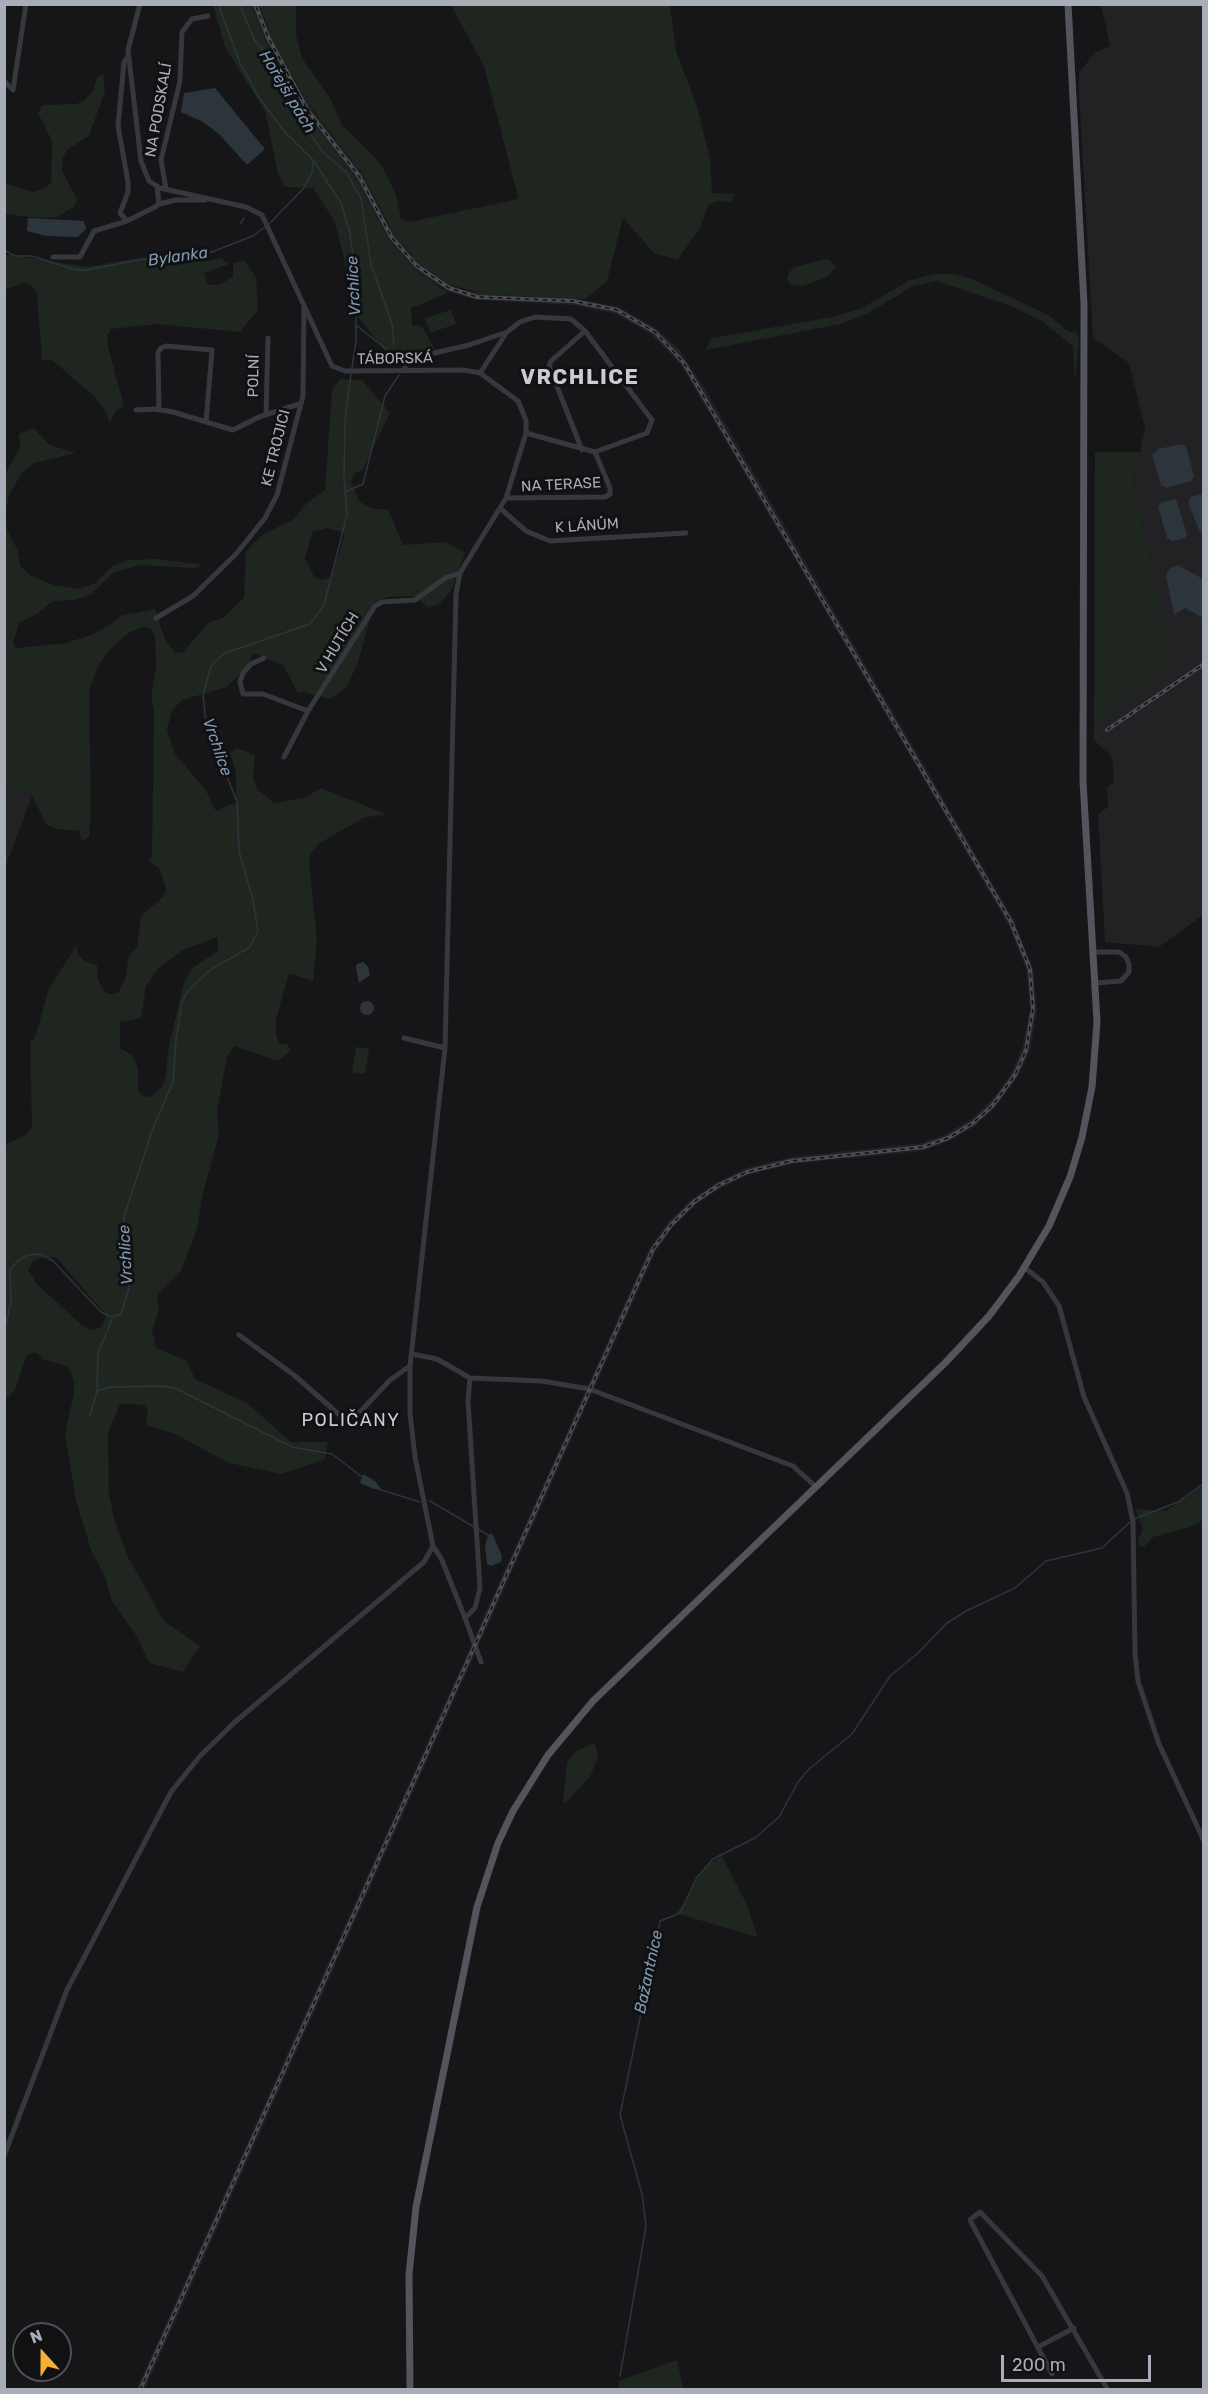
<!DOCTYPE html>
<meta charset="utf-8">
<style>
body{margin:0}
#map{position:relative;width:1208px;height:2394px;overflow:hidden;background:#161618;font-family:Rubik,sans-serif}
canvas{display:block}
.frame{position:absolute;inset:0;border:6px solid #a8adb8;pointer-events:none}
.north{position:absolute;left:12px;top:2322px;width:60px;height:60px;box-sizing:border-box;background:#111113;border:2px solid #4d4f55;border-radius:50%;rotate:339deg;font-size:16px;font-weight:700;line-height:24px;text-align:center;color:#a8adb8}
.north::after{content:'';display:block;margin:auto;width:21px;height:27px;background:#f2b134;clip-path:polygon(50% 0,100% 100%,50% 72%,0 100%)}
.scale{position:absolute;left:1001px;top:2355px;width:150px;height:27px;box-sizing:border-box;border:3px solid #a8adb8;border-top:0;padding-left:8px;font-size:18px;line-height:21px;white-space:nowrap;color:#a8adb8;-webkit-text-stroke:4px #111113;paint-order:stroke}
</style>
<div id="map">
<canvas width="1208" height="2394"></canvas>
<div class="frame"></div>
<div class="north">N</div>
<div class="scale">200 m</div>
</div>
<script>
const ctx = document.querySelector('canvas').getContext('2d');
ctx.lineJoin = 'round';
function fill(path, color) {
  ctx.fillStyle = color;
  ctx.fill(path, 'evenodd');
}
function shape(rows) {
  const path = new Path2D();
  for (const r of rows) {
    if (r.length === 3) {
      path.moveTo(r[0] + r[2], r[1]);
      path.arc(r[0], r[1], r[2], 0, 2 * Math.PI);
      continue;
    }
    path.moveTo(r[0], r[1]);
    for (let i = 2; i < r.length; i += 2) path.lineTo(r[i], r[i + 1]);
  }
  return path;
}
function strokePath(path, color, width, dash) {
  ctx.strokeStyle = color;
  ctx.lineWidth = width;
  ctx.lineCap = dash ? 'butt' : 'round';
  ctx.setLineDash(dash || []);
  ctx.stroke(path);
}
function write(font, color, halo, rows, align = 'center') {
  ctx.font = font + ' Rubik,sans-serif';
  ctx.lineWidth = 6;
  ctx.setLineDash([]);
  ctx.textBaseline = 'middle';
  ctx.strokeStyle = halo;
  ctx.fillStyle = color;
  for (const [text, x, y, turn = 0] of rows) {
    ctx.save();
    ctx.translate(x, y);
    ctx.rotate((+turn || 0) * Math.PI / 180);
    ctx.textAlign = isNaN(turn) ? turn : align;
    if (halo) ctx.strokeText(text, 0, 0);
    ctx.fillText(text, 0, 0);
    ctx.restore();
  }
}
fill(shape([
 [251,5,259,5,265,22,312,109,362,174,388,225,410,255,450,285,464,290,505,296,573,298,619,307,657,329,678,348,704,387,1014,920,1033,968,1037,1010,1030,1051,1018,1077,995,1108,975,1126,949,1141,923,1151,792,1164,748,1175,721,1188,696,1205,673,1227,656,1251,145,2389,136,2390,650,1247,668,1222,692,1199,717,1182,746,1168,791,1157,922,1143,946,1134,970,1120,997,1094,1011,1073,1022,1048,1030,1009,1026,969,1008,924,681,365,652,335,616,314,573,305,476,300,447,291,414,269,389,240,355,178,298,101,264,38],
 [1101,5,1203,5,1203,915,1159,947,1105,942,1098,814,1108,807,1107,787,1114,782,1112,757,1094,740,1094,724,1165,669,1172,657,1134,482,1145,428,1129,363,1093,338,1079,93,1079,73,1094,53,1110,46],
 [5,786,32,796,5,868]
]), '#222225');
fill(shape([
 [213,5,251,5,264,38,298,101,355,178,389,240,414,269,448,293,411,308,412,325,422,326,436,352,389,356,358,317,335,222,313,188,285,187,278,174,265,111,225,47],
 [259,5,296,5,296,35,302,58,330,98,342,125,381,164,396,195,401,219,409,222,515,200,518,197,484,66,451,5,670,5,676,51,697,107,710,159,712,193,735,194,732,202,717,201,708,206,700,228,678,259,655,254,623,218,607,281,585,299,491,295,450,285,419,264,395,236,362,174,304,97,271,35],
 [103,74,105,91,89,136,68,149,63,157,62,171,77,199,75,206,57,217,40,218,5,214,5,183,33,192,44,189,51,183,52,141,38,113,43,105,76,104,84,101,94,89,97,77],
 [5,254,87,267,151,256,206,261,221,258,229,264,204,273,208,285,220,284,233,277,233,263,244,260,256,277,258,310,240,332,157,324,111,329,107,336,108,347,124,406,116,411,110,422,105,410,95,397,52,360,42,360,37,294,31,285,24,282,5,290],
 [821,260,829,260,836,267,827,277,803,286,792,285,787,280,789,272,795,267],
 [934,274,955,274,972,279,1048,315,1068,331,1073,333,1076,330,1079,340,1075,381,1073,346,1042,321,1011,306,937,281,913,286,867,314,840,324,706,350,711,338,833,317,862,308,908,281],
 [451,310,456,324,430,333,425,318],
 [340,379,362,380,390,413,363,469,354,474,351,482,360,502,373,509,388,509,403,545,446,542,465,553,451,591,439,604,428,607,414,596,387,597,375,602,358,662,347,687,330,699,305,692,298,693,283,665,254,653,246,668,227,687,182,700,172,711,167,729,175,754,205,789,216,811,236,802,236,772,230,753,237,748,255,755,253,777,257,789,274,803,306,797,321,788,386,814,363,818,320,843,311,852,309,864,317,940,313,981,289,973,276,1020,276,1036,280,1044,288,1044,290,1051,278,1061,234,1046,227,1057,217,1111,219,1134,202,1197,197,1229,181,1271,157,1295,159,1309,152,1330,156,1348,187,1361,195,1379,247,1403,291,1442,328,1442,325,1459,282,1474,229,1463,175,1434,146,1425,148,1411,144,1405,124,1404,119,1406,108,1433,109,1495,115,1522,128,1557,164,1621,200,1646,183,1672,150,1663,147,1659,138,1638,112,1601,105,1577,91,1550,76,1501,65,1434,74,1393,74,1383,70,1370,67,1366,44,1360,37,1353,31,1353,26,1356,15,1390,5,1400,5,1145,27,1134,32,1126,30,1042,35,1038,49,988,77,945,77,953,84,961,97,965,98,979,103,990,108,994,118,993,125,979,129,955,137,948,141,916,163,897,166,889,160,869,149,860,152,856,154,712,151,696,156,666,155,637,151,629,144,627,130,632,114,645,99,664,89,690,91,813,89,837,82,841,79,831,56,829,47,825,32,796,5,786,5,474,20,447,19,434,33,428,50,445,76,453,34,463,22,472,9,496,5,515,7,530,17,549,21,567,31,576,54,585,79,589,94,584,112,566,128,560,158,559,203,565,195,568,140,565,113,573,90,595,74,600,53,601,38,613,19,623,13,643,16,648,66,643,97,633,121,616,155,609,165,640,176,653,183,652,208,623,223,618,244,597,246,551,262,535,294,519,306,504,325,490,332,390],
 [327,528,345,533,332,577,322,580,315,578,305,559,312,532],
 [218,937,218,951,192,968,184,983,168,1050,166,1076,162,1087,152,1096,145,1097,138,1091,138,1068,132,1055,120,1048,120,1022,141,1018,146,986,158,968,183,950],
 [56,1257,106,1315,101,1327,93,1330,84,1327,37,1284,28,1270,33,1261,39,1258],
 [1095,452,1140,452,1134,482,1172,657,1165,669,1094,724],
 [356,1047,369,1048,365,1074,352,1072],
 [1203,1485,1203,1520,1190,1527,1153,1537,1144,1547,1139,1546,1138,1540,1143,1530,1136,1509,1166,1511],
 [595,1743,598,1757,590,1777,566,1802,563,1802,567,1762,576,1751],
 [722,1856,746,1903,758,1937,675,1913,685,1903,704,1867],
 [677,2360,683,2389,619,2389,618,2381]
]), '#1e261f');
fill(shape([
 [215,88,265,149,247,165,219,134,203,122,181,112,184,93],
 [28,218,84,221,86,229,78,237,46,236,27,231],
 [1183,444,1187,449,1194,476,1191,481,1167,488,1161,485,1152,455,1158,449],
 [1203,494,1203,531,1200,532,1188,503,1190,497],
 [1176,499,1187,534,1185,538,1172,541,1167,538,1158,506,1162,502],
 [1178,565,1203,579,1203,618,1185,608,1174,615,1166,575,1169,569],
 [363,962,368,967,370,975,359,983,356,968,357,964],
 [367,1008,7],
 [363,1474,375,1481,381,1489,374,1489,360,1483],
 [492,1533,502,1556,501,1562,491,1566,487,1564,485,1546,488,1535]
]), '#2c353c');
strokePath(shape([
 [218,4,240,63,258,96,283,130,313,160,341,203,350,233,356,280,356,340,352,368],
 [239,4,254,39,275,66,309,133,323,152,347,173,361,199,371,264,392,324,394,344],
 [240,224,244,218],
 [269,224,303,189,312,173,313,161],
 [4,250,15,256,32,256,76,270,86,270,138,260,204,255,253,236,265,227],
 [357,326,394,355],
 [347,491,363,484,385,396,399,375],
 [107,1332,112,1319],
 [4,1333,11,1301,10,1269,20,1259,28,1255,41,1254,53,1261,101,1312,112,1317,121,1314,129,1288,122,1232,124,1217,152,1131,173,1082,176,1039,182,1002,187,992,210,970,250,947,258,931,253,900,239,851,237,802,206,723,203,695,211,666,225,653,310,624,324,605,347,515,344,479,345,422,351,373],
 [106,1334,98,1352,97,1391,110,1387,162,1386,175,1388,292,1447,332,1454,362,1477],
 [90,1416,97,1391],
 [378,1489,420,1502],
 [430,1501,474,1527],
 [1134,1519,1178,1502,1204,1483],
 [478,1529,488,1535],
 [620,2376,646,2226,642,2194,620,2115,660,1921,680,1913,697,1877,713,1859,755,1838,779,1817,798,1782,809,1769,852,1734,890,1676,917,1654,947,1623,966,1611,1015,1588,1046,1561,1102,1548,1130,1522]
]), '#2c353c', 1.5);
strokePath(shape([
 [4,81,13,90],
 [13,90,26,4],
 [166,189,161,160,180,81,182,32,192,19,208,16],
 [159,204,176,200,205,200],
 [127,221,120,213,128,192,128,182,118,126,124,62,128,57],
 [53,257,80,257,94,231,127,221,155,207,159,204,157,186],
 [405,370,405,363,413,358,469,345,507,332],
 [480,373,507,332,520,322,535,317,571,319,585,331,652,420,647,433,595,452,526,433],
 [159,409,158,353,161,348,166,346,212,350,206,422],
 [136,410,155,409,173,412,233,430,259,417,299,404],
 [266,415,268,338],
 [582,450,549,366,551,361,585,331],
 [506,498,605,497,610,494,610,488,595,452],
 [501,509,526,531,550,541,686,533],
 [156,618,193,596,237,553,265,518,277,495,303,396,304,306],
 [264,658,251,664,243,673,240,682,243,694,263,694,308,711,375,606,382,602,415,600,445,578,460,573],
 [284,757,308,711],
 [1092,952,1119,952,1126,957,1129,964,1129,972,1121,981,1095,983],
 [404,1038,445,1048],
 [1025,1268,1043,1282,1059,1306,1084,1397,1127,1493,1133,1522,1135,1653,1138,1681,1159,1744,1204,1841],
 [239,1335,294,1375,343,1418,350,1418,362,1410,390,1380,410,1366],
 [412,1354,437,1359,470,1378,542,1381,589,1389,793,1466,816,1487],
 [433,1546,441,1558,465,1618,475,1608,480,1588,468,1401,470,1378],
 [465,1618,481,1662],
 [4,2156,67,1990,171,1792,200,1756,235,1722,424,1562,433,1546,415,1457,410,1413,410,1366,445,1048,456,594,460,573,506,498,526,433,526,420,518,401,480,373,464,370,345,371,332,366,262,215,246,207,160,188,149,181,141,161,128,50,140,4],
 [1038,2347,1074,2328],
 [1052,2374,970,2220,980,2212,1042,2276,1108,2390]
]), '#37383d', 5);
strokePath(shape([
 [410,2390,409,2275,416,2207,477,1907,498,1843,513,1811,548,1755,593,1701,945,1363,989,1316,1019,1276,1049,1226,1070,1177,1082,1137,1092,1087,1097,1022,1083,781,1084,304,1068,4]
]), '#53555c', 7);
const rail = shape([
 [1107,730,1204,664],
 [140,2390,653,1249,671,1225,694,1202,719,1185,747,1172,791,1161,923,1147,948,1138,973,1123,992,1106,1015,1075,1026,1050,1033,1009,1030,969,1011,922,684,363,655,332,617,310,573,301,477,297,449,288,417,266,392,238,359,176,308,111,268,37,255,4]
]);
strokePath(rail, '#4a4c52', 4);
strokePath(rail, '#111113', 1.5, [4.5]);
write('15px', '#a8adb8', '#111113', [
 ["NA PODSKALÍ",159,110,-80],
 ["TÁBORSKÁ",395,359,-1],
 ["POLNÍ",254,376,-89],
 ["KE TROJICI",276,448,-76],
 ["NA TERASE",561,485,-3],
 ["K LÁNŮM",587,526,-4],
 ["V HUTÍCH",338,643,-59]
]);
write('italic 16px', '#7f9bb3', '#111113', [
 ["Hořejší pách",287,92,59],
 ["Bylanka",178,257,-8],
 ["Vrchlice",354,286,-93],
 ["Vrchlice",217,747,71],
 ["Vrchlice",126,1255,-93],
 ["Bažantnice",649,1972,-78]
]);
ctx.letterSpacing = '1.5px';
write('18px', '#c9ccd4', '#111113', [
 ["POLIČANY",351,1421]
]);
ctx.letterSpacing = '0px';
ctx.letterSpacing = '1.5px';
write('bold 21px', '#c9ccd4', '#111113', [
 ["VRCHLICE",580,378]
]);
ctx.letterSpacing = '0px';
</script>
